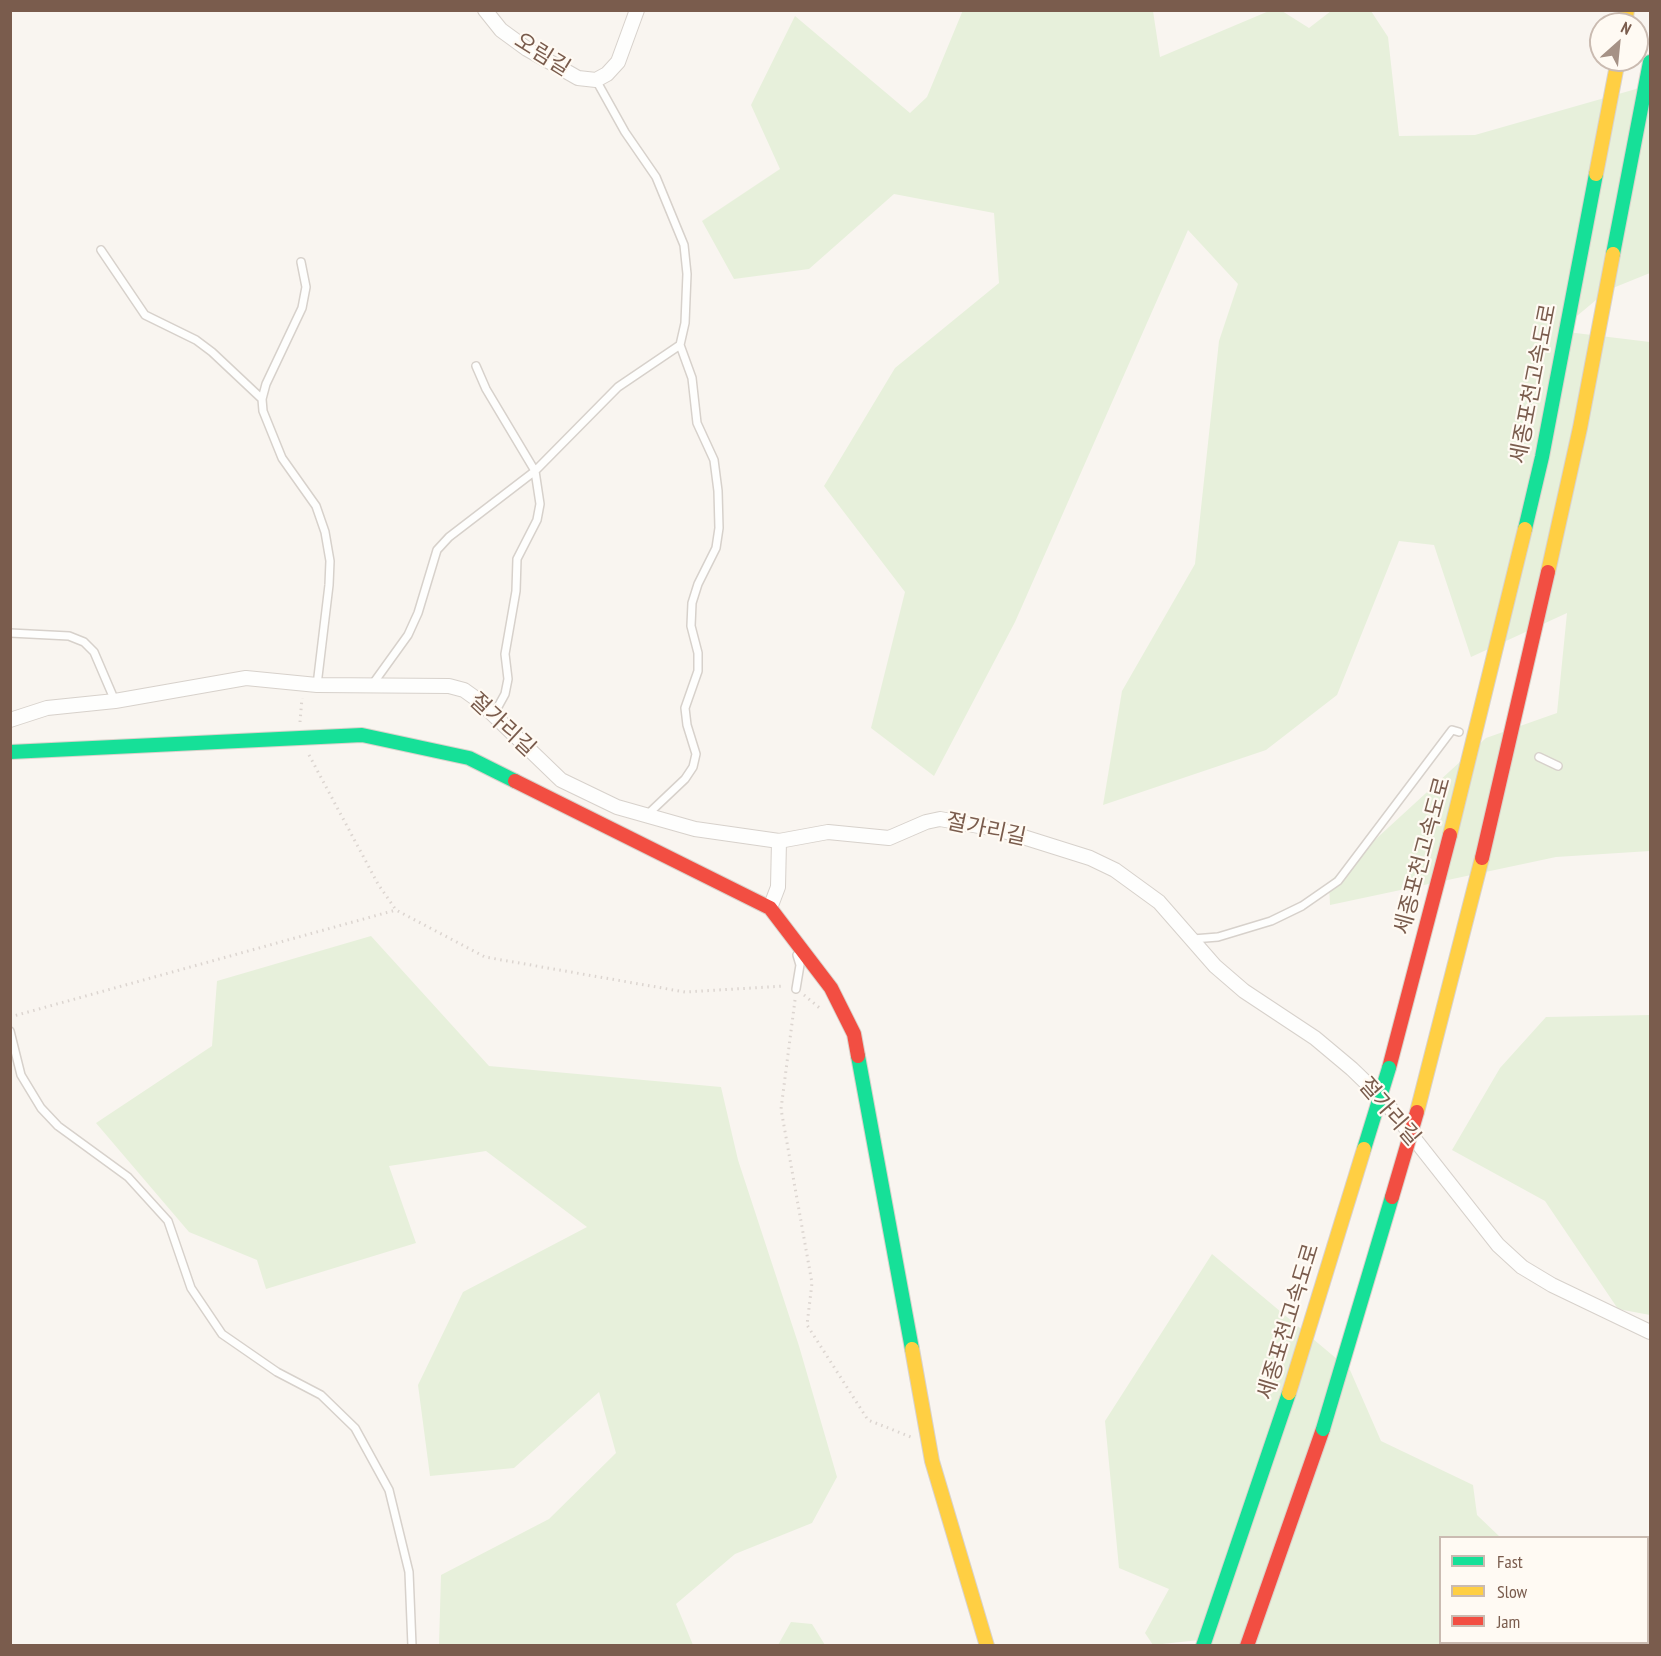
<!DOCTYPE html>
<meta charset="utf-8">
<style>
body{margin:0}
#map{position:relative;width:1661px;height:1656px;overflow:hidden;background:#f9f5f0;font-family:"PT Sans Narrow",sans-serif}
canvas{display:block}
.frame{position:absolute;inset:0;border:12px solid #7a5c4d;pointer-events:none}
.legend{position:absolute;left:1439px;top:1536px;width:210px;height:108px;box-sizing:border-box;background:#fffaf3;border:2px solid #cabbb1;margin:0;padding:8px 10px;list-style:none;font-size:18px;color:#7a5c4d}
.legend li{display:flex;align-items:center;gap:12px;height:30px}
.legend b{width:30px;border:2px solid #cabbb1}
.north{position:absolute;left:1589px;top:12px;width:60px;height:60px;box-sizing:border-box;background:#fffaf3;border:2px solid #cabbb1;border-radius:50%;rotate:27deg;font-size:16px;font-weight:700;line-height:24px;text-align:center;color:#7a5c4d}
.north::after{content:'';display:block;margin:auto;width:21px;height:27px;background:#a69286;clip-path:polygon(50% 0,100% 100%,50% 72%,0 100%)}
</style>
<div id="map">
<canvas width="1661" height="1656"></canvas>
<div class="frame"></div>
<ul class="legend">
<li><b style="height:8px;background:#16e098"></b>Fast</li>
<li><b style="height:8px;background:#ffcf43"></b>Slow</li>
<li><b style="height:8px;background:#f24e42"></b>Jam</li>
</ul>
<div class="north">N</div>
</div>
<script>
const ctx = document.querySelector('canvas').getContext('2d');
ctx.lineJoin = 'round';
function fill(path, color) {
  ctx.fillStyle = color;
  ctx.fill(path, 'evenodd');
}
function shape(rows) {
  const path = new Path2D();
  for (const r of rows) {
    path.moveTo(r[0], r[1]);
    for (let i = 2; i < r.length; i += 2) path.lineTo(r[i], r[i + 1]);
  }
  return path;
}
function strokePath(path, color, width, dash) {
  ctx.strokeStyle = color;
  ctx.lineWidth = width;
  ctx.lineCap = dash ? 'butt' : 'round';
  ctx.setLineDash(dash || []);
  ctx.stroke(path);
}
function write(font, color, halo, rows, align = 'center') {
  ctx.font = font + ' "PT Sans Narrow","Noto Sans KR",sans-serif';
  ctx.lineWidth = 4.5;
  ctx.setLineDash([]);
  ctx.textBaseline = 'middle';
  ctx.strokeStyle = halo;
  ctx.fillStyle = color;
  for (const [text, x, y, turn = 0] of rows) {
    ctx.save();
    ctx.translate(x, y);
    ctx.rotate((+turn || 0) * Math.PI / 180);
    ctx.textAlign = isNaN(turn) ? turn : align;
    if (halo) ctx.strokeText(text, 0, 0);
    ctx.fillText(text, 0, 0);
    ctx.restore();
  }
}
fill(shape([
 [963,10,1153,11,1160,57,1269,11,1282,11,1309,28,1331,11,1371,11,1388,37,1399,136,1475,135,1650,85,1650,273,1608,290,1559,331,1650,342,1650,851,1556,857,1330,905,1329,882,1486,738,1557,713,1567,613,1471,657,1434,545,1399,541,1337,695,1266,750,1103,805,1122,691,1195,564,1219,341,1238,284,1188,230,1015,622,934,776,871,728,905,592,824,486,895,368,999,283,994,213,894,194,809,269,734,279,702,221,780,169,751,105,795,16,910,113,927,97],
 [371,936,489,1066,721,1087,738,1160,799,1346,837,1477,812,1523,735,1554,676,1604,693,1645,439,1645,441,1575,549,1519,616,1453,599,1392,514,1468,430,1476,418,1385,463,1292,587,1227,486,1151,389,1166,416,1243,266,1289,257,1260,189,1232,96,1123,212,1046,217,981],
 [1650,1015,1650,1315,1618,1309,1545,1201,1452,1150,1500,1068,1546,1017],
 [1212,1254,1350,1370,1381,1441,1473,1485,1477,1515,1500,1537,1440,1538,1440,1642,1565,1642,1565,1645,1213,1646,1209,1639,1153,1645,1145,1633,1169,1589,1119,1568,1105,1421],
 [791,1622,812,1624,825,1645,778,1645]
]), '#e7f0db');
const lane = shape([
 [596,80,625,132,656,177,684,245,687,274,685,323,680,345,692,378,697,423,714,460,718,491,719,528,716,548,698,584,692,603,691,626,698,653,698,671,685,708,687,725,696,754,693,767,685,779,647,815],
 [101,250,145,315,196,340,212,352,262,399],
 [301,262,306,287,302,308,266,384,262,399,263,411,282,458,316,506,325,532,330,561,329,585,317,685],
 [476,366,486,389,535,471,540,504,537,520,517,559,516,591,505,654,508,679,505,694,494,714],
 [10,633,69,636,84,642,94,652,115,701],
 [372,685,408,635,418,613,437,550,449,537,535,471,618,387,680,345],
 [1539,757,1558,766],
 [1193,939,1218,937,1271,921,1302,906,1338,881,1452,730,1459,732],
 [796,989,800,965,797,955],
 [10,1031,21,1075,41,1108,58,1126,128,1177,168,1221,191,1288,222,1334,277,1372,321,1395,355,1428,389,1490,409,1572,412,1646]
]);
const street = shape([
 [485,10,501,30,527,49,578,78,596,80,607,74,618,62,637,10],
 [10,720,47,708,115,701,246,678,317,685,449,686,464,690,478,700,561,780,617,807,695,829,779,841,828,832,889,838,926,822,940,819,1001,830,1090,858,1115,870,1159,902,1215,966,1244,991,1315,1038,1352,1069,1383,1099,1498,1245,1522,1267,1552,1285,1650,1332],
 [770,908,778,887,779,841]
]);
const fast = shape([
 [1613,254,1650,62],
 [1525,529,1542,457,1596,174],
 [10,752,362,735,469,758,515,781],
 [858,1056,912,1349],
 [1203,1646,1289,1393]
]);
const slow = shape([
 [1625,24,1627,10],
 [1596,174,1618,60],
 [1548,572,1580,428,1613,254],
 [1450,835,1525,529],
 [1417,1112,1482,858],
 [912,1349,932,1461,987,1646]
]);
const jam = shape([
 [515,781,770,908,831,988,854,1034,858,1056],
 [1482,858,1548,572],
 [1389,1068,1450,835],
 [1247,1646,1323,1429]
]);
strokePath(lane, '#d7d1cb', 10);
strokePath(street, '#d7d1cb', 16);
strokePath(fast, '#d9d2cb', 16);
strokePath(slow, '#d9d2cb', 16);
strokePath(jam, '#d9d2cb', 16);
strokePath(shape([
 [300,722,302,698],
 [309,755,378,884,396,910,485,957,685,992,785,986],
 [804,995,822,1010],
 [795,1000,781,1109,812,1283,807,1325,868,1420,911,1437],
 [10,1017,396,910]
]), '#dcd5d0', 3, [1.5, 4.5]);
strokePath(lane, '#fefefd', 7);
strokePath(street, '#fefefd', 14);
strokePath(fast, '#16e098', 14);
strokePath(slow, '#ffcf43', 14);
strokePath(jam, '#f24e42', 14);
const fastBridge = shape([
 [1364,1149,1389,1068],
 [1323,1429,1392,1197]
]);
const slowBridge = shape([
 [1289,1393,1364,1149]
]);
const jamBridge = shape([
 [1392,1197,1417,1112]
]);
strokePath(fastBridge, '#dad1cc', 16, []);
strokePath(slowBridge, '#dad1cc', 16, []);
strokePath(jamBridge, '#dad1cc', 16, []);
strokePath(fastBridge, '#16e098', 14);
strokePath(slowBridge, '#ffcf43', 14);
strokePath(jamBridge, '#f24e42', 14);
write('22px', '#7a5c4d', '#fffaf3', [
 ["오림길",542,55,32],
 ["세종포천고속도로",1534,384,-79],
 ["절가리길",502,725,43],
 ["절가리길",986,830,12],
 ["세종포천고속도로",1423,856,-75],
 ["절가리길",1389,1112,49],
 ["세종포천고속도로",1289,1322,-73]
]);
</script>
